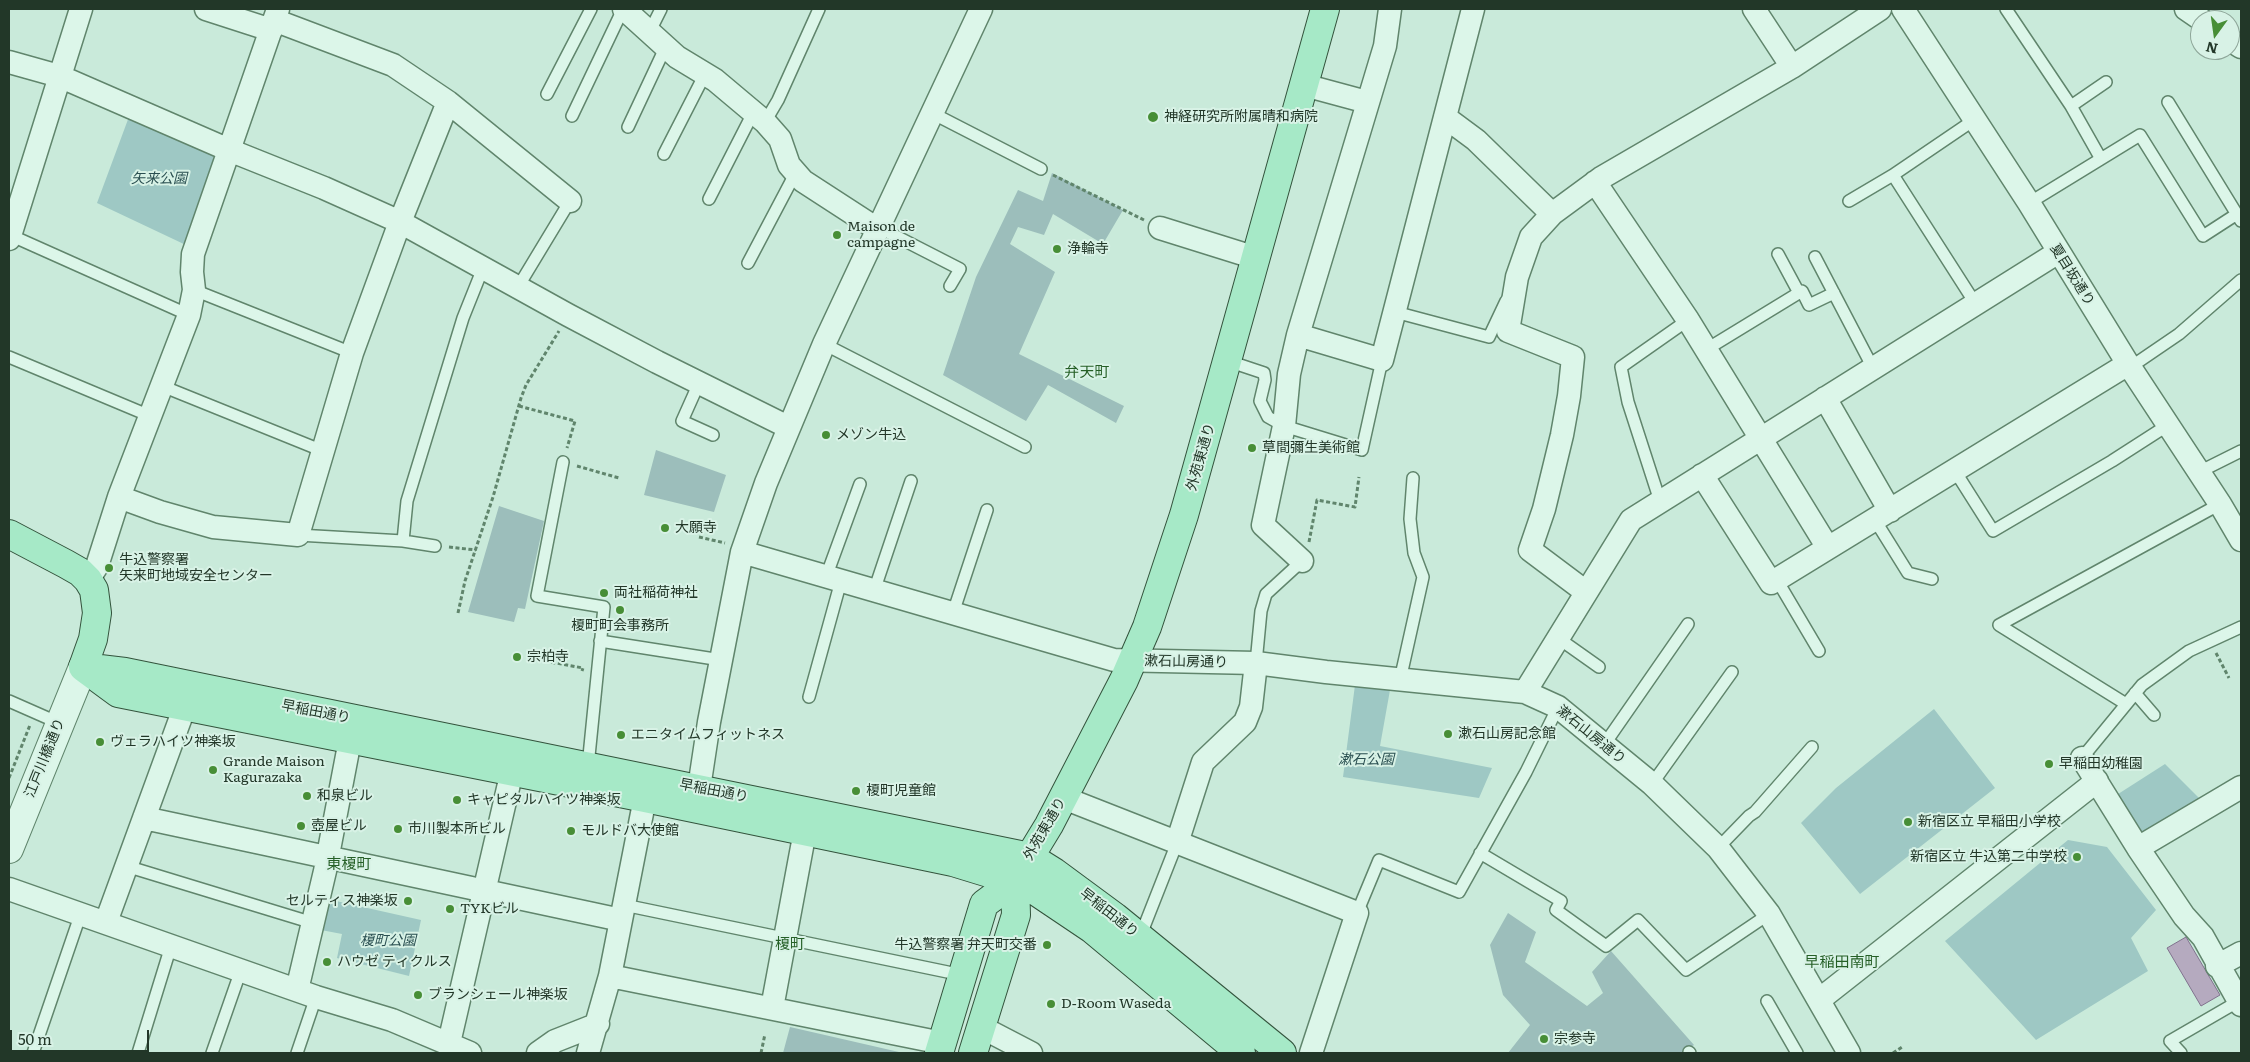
<!DOCTYPE html>
<meta charset="utf-8">
<style>
body{margin:0}
#map{position:relative;width:2250px;height:1062px;overflow:hidden;background:#c9eada;font-family:Literata,serif}
canvas{display:block}
.frame{position:absolute;inset:0;border:10px solid #223728;pointer-events:none}
.north{position:absolute;left:2190px;top:10px;width:50px;height:50px;box-sizing:border-box;background:#d8f2e6;border:1px solid #8fa79a;border-radius:50%;rotate:194deg;font-size:14px;font-weight:700;line-height:20px;text-align:center;color:#223728}
.north::after{content:'';display:block;margin:auto;width:18px;height:22px;background:#478e36;clip-path:polygon(50% 0,100% 100%,50% 72%,0 100%)}
.scale{position:absolute;left:10px;top:1030px;width:139px;height:22px;box-sizing:border-box;border:2px solid #223728;border-top:0;padding-left:6px;font-size:15px;line-height:18px;white-space:nowrap;color:#223728;-webkit-text-stroke:4px #d8f2e6;paint-order:stroke}
</style>
<div id="map">
<canvas width="2250" height="1062"></canvas>
<div class="frame"></div>
<div class="north">N</div>
<div class="scale">50 m</div>
</div>
<script>
const ctx = document.querySelector('canvas').getContext('2d');
ctx.lineJoin = 'round';
function fill(path, color) {
  ctx.fillStyle = color;
  ctx.fill(path, 'evenodd');
}
function shape(rows) {
  const path = new Path2D();
  for (const r of rows) {
    path.moveTo(r[0], r[1]);
    for (let i = 2; i < r.length; i += 2) path.lineTo(r[i], r[i + 1]);
  }
  return path;
}
function strokePath(path, color, width, dash) {
  ctx.strokeStyle = color;
  ctx.lineWidth = width;
  ctx.lineCap = dash ? 'butt' : 'round';
  ctx.setLineDash(dash || []);
  ctx.stroke(path);
}
function write(font, color, halo, rows, align = 'center') {
  ctx.font = font + ' Literata,"Noto Sans JP",serif';
  ctx.lineWidth = 4;
  ctx.setLineDash([]);
  ctx.textBaseline = 'middle';
  ctx.strokeStyle = halo;
  ctx.fillStyle = color;
  for (const [text, x, y, turn = 0] of rows) {
    ctx.save();
    ctx.translate(x, y);
    ctx.rotate((+turn || 0) * Math.PI / 180);
    ctx.textAlign = isNaN(turn) ? turn : align;
    if (halo) ctx.strokeText(text, 0, 0);
    ctx.fillText(text, 0, 0);
    ctx.restore();
  }
}
fill(shape([
 [130,114,221,156,188,246,97,203],
 [1355,685,1390,690,1380,746,1492,768,1479,798,1343,777],
 [1934,709,1995,788,1860,894,1801,823,1836,788],
 [2165,764,2205,804,2141,837,2115,796],
 [2068,840,2107,847,2156,910,2131,938,2148,971,2036,1040,1945,941],
 [327,899,421,920,409,976,337,958,342,934,321,930]
]), '#9ec8c4');
fill(shape([
 [1052,173,1123,210,1103,244,1053,214,1044,235,1018,227,1010,244,1055,272,1019,354,1124,406,1116,423,1048,385,1026,421,943,375,976,277,1018,190,1043,201],
 [656,450,726,475,714,512,644,495],
 [499,506,544,521,525,609,518,608,514,622,468,612],
 [1508,913,1536,932,1525,962,1587,1006,1603,993,1592,972,1611,951,1694,1045,1683,1053,1508,1053,1530,1025,1503,995,1490,945],
 [790,1027,899,1052,783,1053]
]), '#9cbebb');
const water = shape([
 [2186,937,2220,995,2201,1006,2167,948,2186,937]
]);
fill(water, '#b5aabf');
strokePath(water, '#80718d', 1);
const service = shape([
 [2006,9,2071,106,2101,159],
 [650,31,661,9],
 [547,94,591,9],
 [2168,102,2241,221],
 [2071,106,2106,82],
 [932,113,1041,169],
 [572,116,623,9],
 [765,122,778,100,819,9],
 [628,127,666,46],
 [664,154,705,74],
 [1893,175,1975,303],
 [709,199,753,113],
 [1849,201,1893,175,1974,120],
 [2029,203,2140,135,2203,236,2237,214],
 [878,227,960,269,950,286],
 [10,235,189,315],
 [1778,254,1799,293],
 [1815,257,1873,368],
 [748,263,796,172],
 [518,287,570,201],
 [194,290,352,353],
 [1395,312,1489,337,1506,301],
 [824,344,1025,447],
 [1707,349,1802,291,1809,305,1834,293],
 [9,357,150,416],
 [1228,361,1264,373,1265,380,1260,401,1268,417,1284,426,1362,450,1382,360],
 [2128,364,2135,364,2179,334,2241,280],
 [699,383,682,421,713,435],
 [162,386,323,451],
 [563,462,537,596,604,607,588,766],
 [1955,471,1993,531,2112,461,2168,425],
 [2199,472,2241,451],
 [1660,501,1628,402,1621,367,1688,320],
 [1875,520,1908,573,1932,579],
 [298,535,403,541,407,501,463,318,483,268],
 [403,541,435,546],
 [826,577,860,484],
 [1777,580,1819,651],
 [874,591,911,481],
 [953,613,987,510],
 [1558,638,1599,667],
 [600,641,721,660],
 [1256,663,1261,611,1266,594,1302,561],
 [1400,680,1423,577,1414,553,1410,519,1413,478],
 [2135,693,2154,715],
 [809,697,841,581],
 [9,701,59,723],
 [2126,704,1999,625,2220,504],
 [1604,745,1688,624],
 [2082,758,2142,685,2189,651,2241,627],
 [1652,784,1732,672],
 [1718,848,1749,816,1755,812,1812,747],
 [1480,853,1561,901,1556,910,1606,946,1638,920,1686,970,1769,914],
 [126,866,313,923],
 [624,905,962,975],
 [1357,913,1379,860,1459,892,1526,772,1558,707],
 [1140,937,1177,843],
 [1767,1001,1797,1053],
 [1689,1052,1690,1053],
 [33,1053,81,913],
 [138,1053,171,946],
 [212,1053,241,970],
 [297,1053,316,997],
 [2181,1053,2170,1041,2239,1001]
]);
const minor = shape([
 [206,9,271,30],
 [624,9,677,57,715,80,765,122,780,139,789,165,803,181,877,229],
 [1754,9,1792,67],
 [1903,9,2029,203,2128,364,2220,504,2241,540],
 [2186,9,2202,20],
 [274,20,393,65,448,102,570,201],
 [2230,40,2241,47],
 [9,62,59,76,229,150,324,188,400,222,568,315,657,362,788,427],
 [1304,85,1367,102],
 [1445,117,1476,140,1552,214],
 [1595,182,1688,320,1828,548],
 [1160,228,1256,258],
 [9,239,81,9],
 [1298,335,1382,360,1473,9],
 [1825,398,1890,511],
 [1702,475,1771,583,2128,364],
 [119,497,160,512,213,527,298,535,352,353,400,222,448,102],
 [742,552,1114,660,1256,663,1326,672,1525,692,1558,707,1652,784,1718,848,1769,914,1849,1053],
 [1302,561,1263,525,1284,426,1289,374,1298,335,1385,46,1390,9],
 [88,580,97,566,119,497,189,315,194,290,192,272,193,254,278,9],
 [1586,592,1530,550,1544,509,1562,435,1569,396,1573,357,1508,331,1517,277,1531,237,1552,214,1601,178,1792,67,1880,9],
 [1525,692,1631,520,2057,253],
 [2082,758,2138,848,2184,916,2203,937,2241,1005],
 [699,788,709,722,742,552,766,483,824,344,981,9],
 [1064,798,1357,913,1311,1053],
 [144,818,621,920],
 [1177,843,1203,762,1245,722,1251,707,1256,663],
 [2138,848,2241,787],
 [9,889,316,997,392,1020,470,1053],
 [106,922,185,706],
 [2217,966,2241,953],
 [610,976,942,1043],
 [297,990,325,871,350,740],
 [1819,1000,2097,781],
 [772,1008,805,831],
 [981,1027,1031,1053],
 [449,1043,512,771],
 [538,1053,555,1041,598,1024],
 [588,1053,610,976,645,798]
]);
const tertiary = shape([
 [9,849,83,667]
]);
const primary = shape([
 [9,534,66,564,80,572,88,580,94,590,97,613,93,639,83,667],
 [83,667,125,672,1030,857,1054,872,1115,917,1282,1053],
 [84,668,118,693,645,798,953,862,1015,881,1037,892,1092,929,1241,1053],
 [939,1053,984,904,1015,881,1049,825,1124,680,1147,627,1184,515,1325,9],
 [973,1053,1016,915,1015,881]
]);
strokePath(service, '#60856c', 14);
strokePath(minor, '#60856c', 25);
strokePath(tertiary, '#60856c', 30);
strokePath(primary, '#33533c', 30);
strokePath(shape([
 [1053,175,1144,220],
 [519,406,575,421,567,448],
 [577,466,619,478],
 [699,537,725,543],
 [1309,542,1317,500,1355,507,1359,477],
 [449,547,476,550],
 [458,613,465,581,493,497,521,398,526,385,559,331],
 [2216,653,2229,678],
 [545,661,583,668,582,671],
 [9,778,30,725],
 [761,1053,765,1034],
 [1893,1053,1902,1047]
]), '#60856c', 3, [4, 2.5]);
strokePath(service, '#dcf6e9', 11);
strokePath(minor, '#dcf6e9', 22);
strokePath(tertiary, '#dcf6e9', 28);
strokePath(primary, '#a6e9c7', 28);
for (const [x, y, r, color] of [
 [1153,117,6,"#478e36"],
 [837,235,5,"#478e36"],
 [1057,249,5,"#478e36"],
 [826,435,5,"#478e36"],
 [1252,448,5,"#478e36"],
 [665,528,5,"#478e36"],
 [109,568,5,"#478e36"],
 [604,593,5,"#478e36"],
 [620,610,5,"#478e36"],
 [517,657,5,"#478e36"],
 [1448,734,5,"#478e36"],
 [621,735,5,"#478e36"],
 [100,742,5,"#478e36"],
 [2049,764,5,"#478e36"],
 [213,770,5,"#478e36"],
 [856,791,5,"#478e36"],
 [307,796,5,"#478e36"],
 [457,800,5,"#478e36"],
 [1908,822,5,"#478e36"],
 [301,826,5,"#478e36"],
 [398,829,5,"#478e36"],
 [571,831,5,"#478e36"],
 [2077,857,5,"#478e36"],
 [408,901,5,"#478e36"],
 [450,909,5,"#478e36"],
 [1047,945,5,"#478e36"],
 [327,962,5,"#478e36"],
 [418,995,5,"#478e36"],
 [1051,1004,5,"#478e36"],
 [1544,1039,5,"#478e36"]
]) {
  const dot = new Path2D();
  dot.arc(x, y, r, 0, 2 * Math.PI);
  ctx.fillStyle = color;
  ctx.fill(dot);
  strokePath(dot, '#d8f2e6', 2);
}
write('14px', '#223728', '#d8f2e6', [
 ["神経研究所附属晴和病院",1164,117],
 ["Maison de",847,227],
 ["campagne",847,243],
 ["浄輪寺",1067,249],
 ["メゾン牛込",836,435],
 ["草間彌生美術館",1262,448],
 ["大願寺",675,528],
 ["牛込警察署",119,560],
 ["矢来町地域安全センター",119,576],
 ["両社稲荷神社",614,593],
 ["榎町町会事務所",620,626,"center"],
 ["宗柏寺",527,657],
 ["漱石山房記念館",1458,734],
 ["エニタイムフィットネス",631,735],
 ["ヴェラハイツ神楽坂",110,742],
 ["Grande Maison",223,762],
 ["Kagurazaka",223,778],
 ["早稲田幼稚園",2059,764],
 ["榎町児童館",866,791],
 ["和泉ビル",317,796],
 ["キャピタルハイツ神楽坂",467,800],
 ["新宿区立 早稲田小学校",1918,822],
 ["壺屋ビル",311,826],
 ["市川製本所ビル",408,829],
 ["モルドバ大使館",581,831],
 ["新宿区立 牛込第二中学校",2067,857,"right"],
 ["セルティス神楽坂",398,901,"right"],
 ["TYKビル",460,909],
 ["牛込警察署 弁天町交番",1037,945,"right"],
 ["ハウゼ ティクルス",337,962],
 ["ブランシェール神楽坂",428,995],
 ["D-Room Waseda",1061,1004],
 ["宗参寺",1554,1039]
], 'left');
write('italic 14px', '#2a4f51', '#d8f2e6', [
 ["矢来公園",159,179],
 ["漱石公園",1366,760],
 ["榎町公園",388,941]
]);
write('14px', '#223728', '#d8f2e6', [
 ["夏目坂通り",2072,275,58],
 ["外苑東通り",1201,457,-74],
 ["漱石山房通り",1186,662,1],
 ["早稲田通り",316,712,11],
 ["漱石山房通り",1591,735,39],
 ["江戸川橋通り",45,758,-68],
 ["早稲田通り",714,791,11],
 ["外苑東通り",1045,829,-60],
 ["早稲田通り",1109,913,38]
]);
write('15px', '#255f26', '#d8f2e6', [
 ["弁天町",1087,373],
 ["東榎町",349,865],
 ["榎町",790,945],
 ["早稲田南町",1842,963]
]);
</script>
